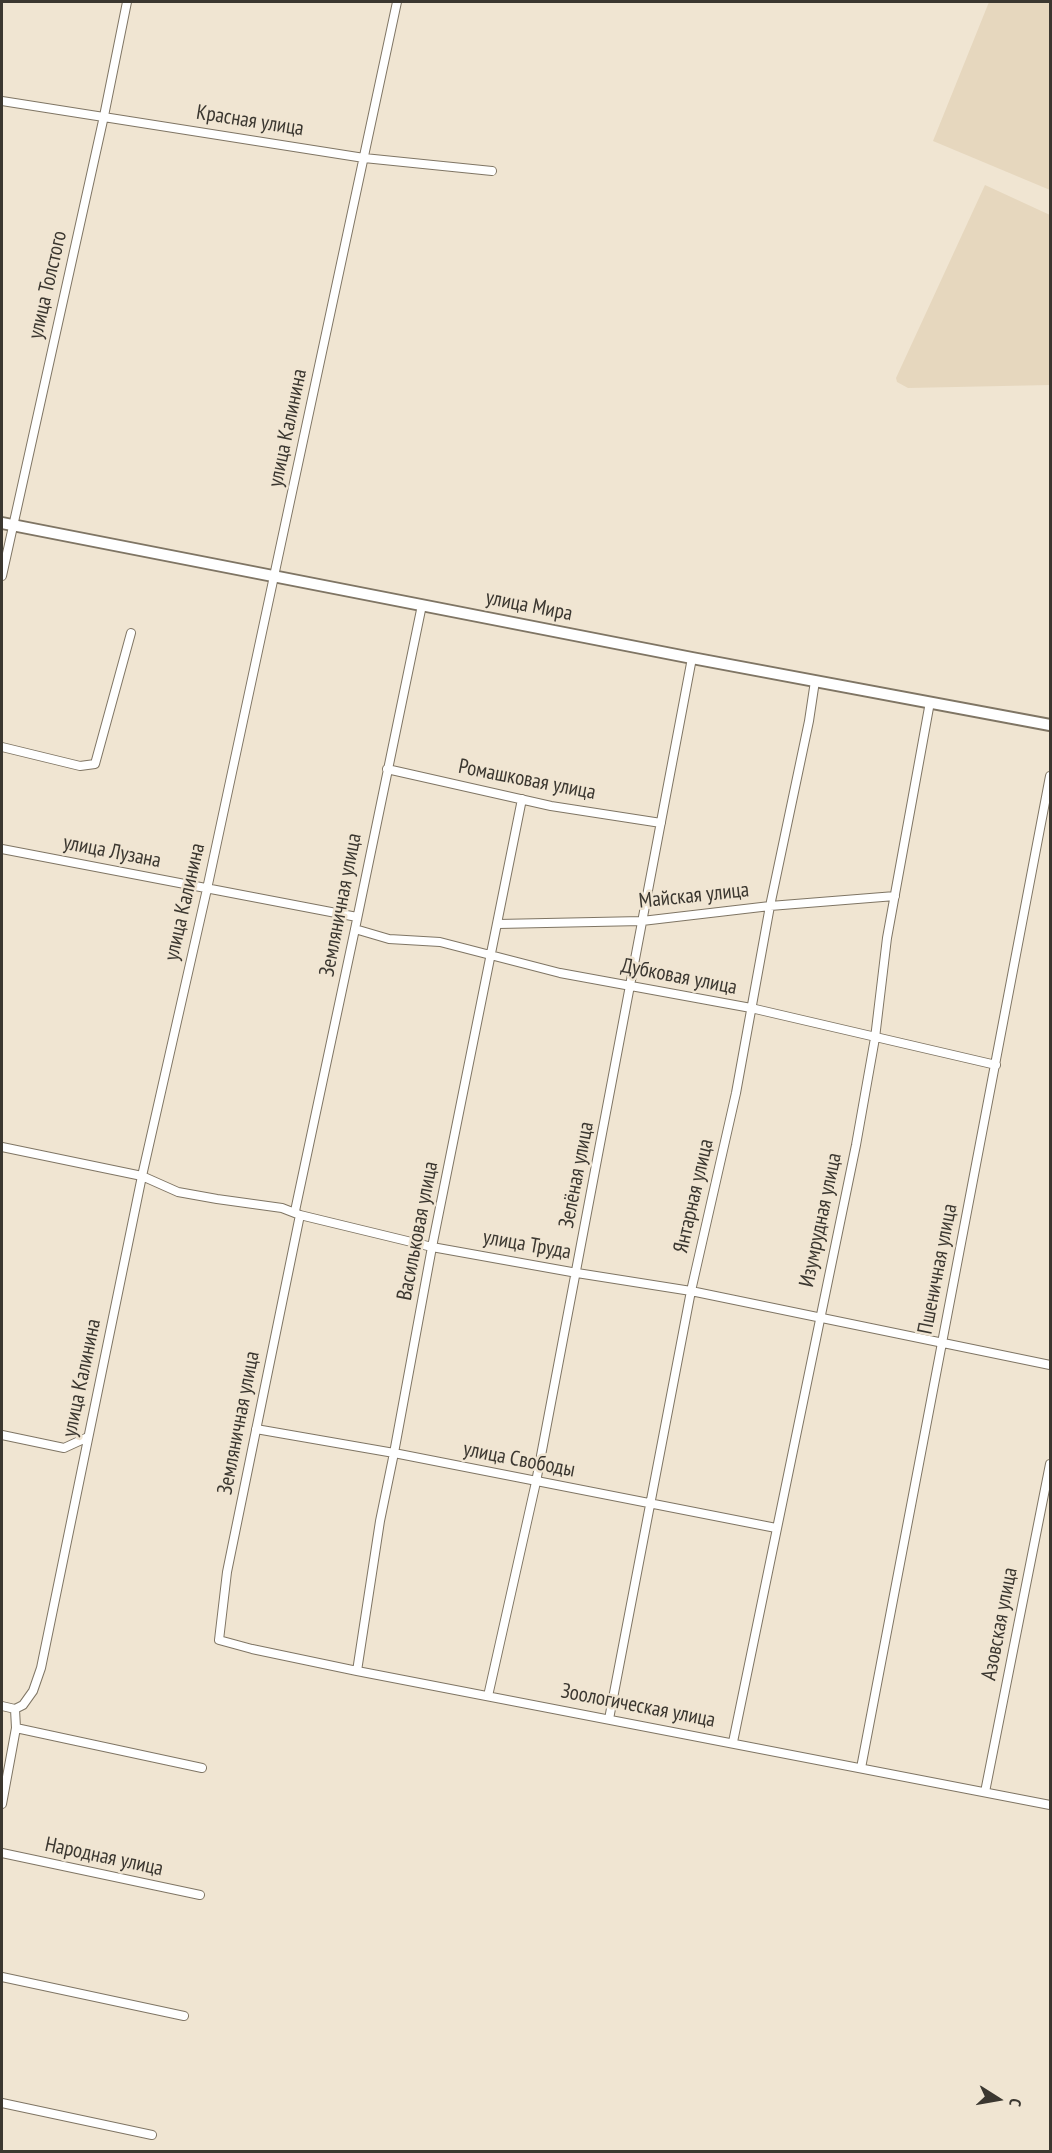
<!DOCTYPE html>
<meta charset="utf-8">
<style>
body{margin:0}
#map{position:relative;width:1052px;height:2153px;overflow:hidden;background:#f0e5d2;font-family:"PT Sans Narrow",sans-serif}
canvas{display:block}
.frame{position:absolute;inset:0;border:3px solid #3b3730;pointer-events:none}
.north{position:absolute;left:968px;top:2069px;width:60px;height:60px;-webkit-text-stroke:4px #f0e5d2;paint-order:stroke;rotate:101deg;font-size:16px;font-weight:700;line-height:24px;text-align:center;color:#3b3730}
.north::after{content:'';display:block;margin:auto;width:21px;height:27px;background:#3b3730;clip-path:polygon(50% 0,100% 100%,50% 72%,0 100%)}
</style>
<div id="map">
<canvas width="1052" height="2153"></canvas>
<div class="frame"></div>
<div class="north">С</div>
</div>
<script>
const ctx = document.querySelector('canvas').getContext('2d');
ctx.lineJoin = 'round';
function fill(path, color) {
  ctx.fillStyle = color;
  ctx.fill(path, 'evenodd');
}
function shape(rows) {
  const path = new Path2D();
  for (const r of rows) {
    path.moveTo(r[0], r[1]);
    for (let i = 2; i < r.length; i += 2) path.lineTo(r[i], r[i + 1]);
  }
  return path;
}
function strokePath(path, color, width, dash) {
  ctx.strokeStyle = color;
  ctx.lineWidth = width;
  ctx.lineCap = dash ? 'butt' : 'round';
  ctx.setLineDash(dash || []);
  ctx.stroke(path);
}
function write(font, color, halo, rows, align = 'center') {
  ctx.font = font + ' "PT Sans Narrow",sans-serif';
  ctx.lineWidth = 5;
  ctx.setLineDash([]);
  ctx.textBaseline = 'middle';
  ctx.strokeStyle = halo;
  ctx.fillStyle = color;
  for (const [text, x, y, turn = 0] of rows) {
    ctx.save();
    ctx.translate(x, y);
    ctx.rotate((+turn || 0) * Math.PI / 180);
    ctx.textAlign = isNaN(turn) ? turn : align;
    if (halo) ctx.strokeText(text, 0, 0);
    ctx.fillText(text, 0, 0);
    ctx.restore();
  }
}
fill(shape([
 [989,2,1050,2,1050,190,933,141],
 [985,185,1050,215,1050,385,908,388,897,382,896,378]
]), '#e6d7be');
const minor = shape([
 [2,101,364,158,492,171],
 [2,576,104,116,127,2],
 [2,747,80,766,95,764,131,633],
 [387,769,551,806,661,823],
 [2,849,357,917],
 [498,924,642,921,770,906,895,896],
 [355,929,389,939,440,942,560,973,751,1008,996,1065],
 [2,1147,142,1176,178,1192,217,1199,282,1208,300,1215,432,1247,577,1273,691,1291,1050,1365],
 [295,1211,355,929,422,605],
 [300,1215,227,1572,219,1640,252,1649,357,1671,1050,1805],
 [256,1429,394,1453,776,1528],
 [2,1435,64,1448,88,1437],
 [357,1671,380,1521,394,1453,432,1247,522,799],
 [488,1696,536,1482,692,658],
 [2,1706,15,1709],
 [609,1719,691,1291,736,1093,770,906,809,721,815,681],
 [16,1728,202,1768],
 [733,1742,856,1145,875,1038,887,938,930,702],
 [861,1768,1050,776],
 [985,1792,1050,1464],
 [2,1804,16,1728,15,1709,23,1705,33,1691,41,1668,142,1176,207,889,397,2],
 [2,1853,200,1895],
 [2,1977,184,2016],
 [2,2103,152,2135]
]);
const secondary = shape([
 [2,523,692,658,1050,725]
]);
strokePath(minor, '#7f7564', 10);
strokePath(secondary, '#7f7564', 14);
strokePath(minor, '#fff', 8);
strokePath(secondary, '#fff', 10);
write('21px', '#3b3730', '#f0e5d2', [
 ["Красная улица",250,121,9],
 ["улица Толстого",48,285,-77],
 ["улица Калинина",288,428,-78],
 ["улица Мира",529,606,11],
 ["Ромашковая улица",527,780,11],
 ["улица Лузана",112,852,11],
 ["Майская улица",694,896,-6],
 ["улица Калинина",185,902,-77],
 ["Земляничная улица",341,905,-79],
 ["Дубковая улица",679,977,11],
 ["Зелёная улица",577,1175,-79],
 ["Янтарная улица",694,1196,-77],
 ["Изумрудная улица",821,1220,-78],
 ["Васильковая улица",418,1231,-79],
 ["улица Труда",527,1245,10],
 ["Пшеничная улица",938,1269,-79],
 ["улица Калинина",82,1378,-78],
 ["Земляничная улица",239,1423,-79],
 ["улица Свободы",519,1460,11],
 ["Азовская улица",1000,1624,-79],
 ["Зоологическая улица",638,1706,11],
 ["Народная улица",104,1857,12]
]);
</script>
